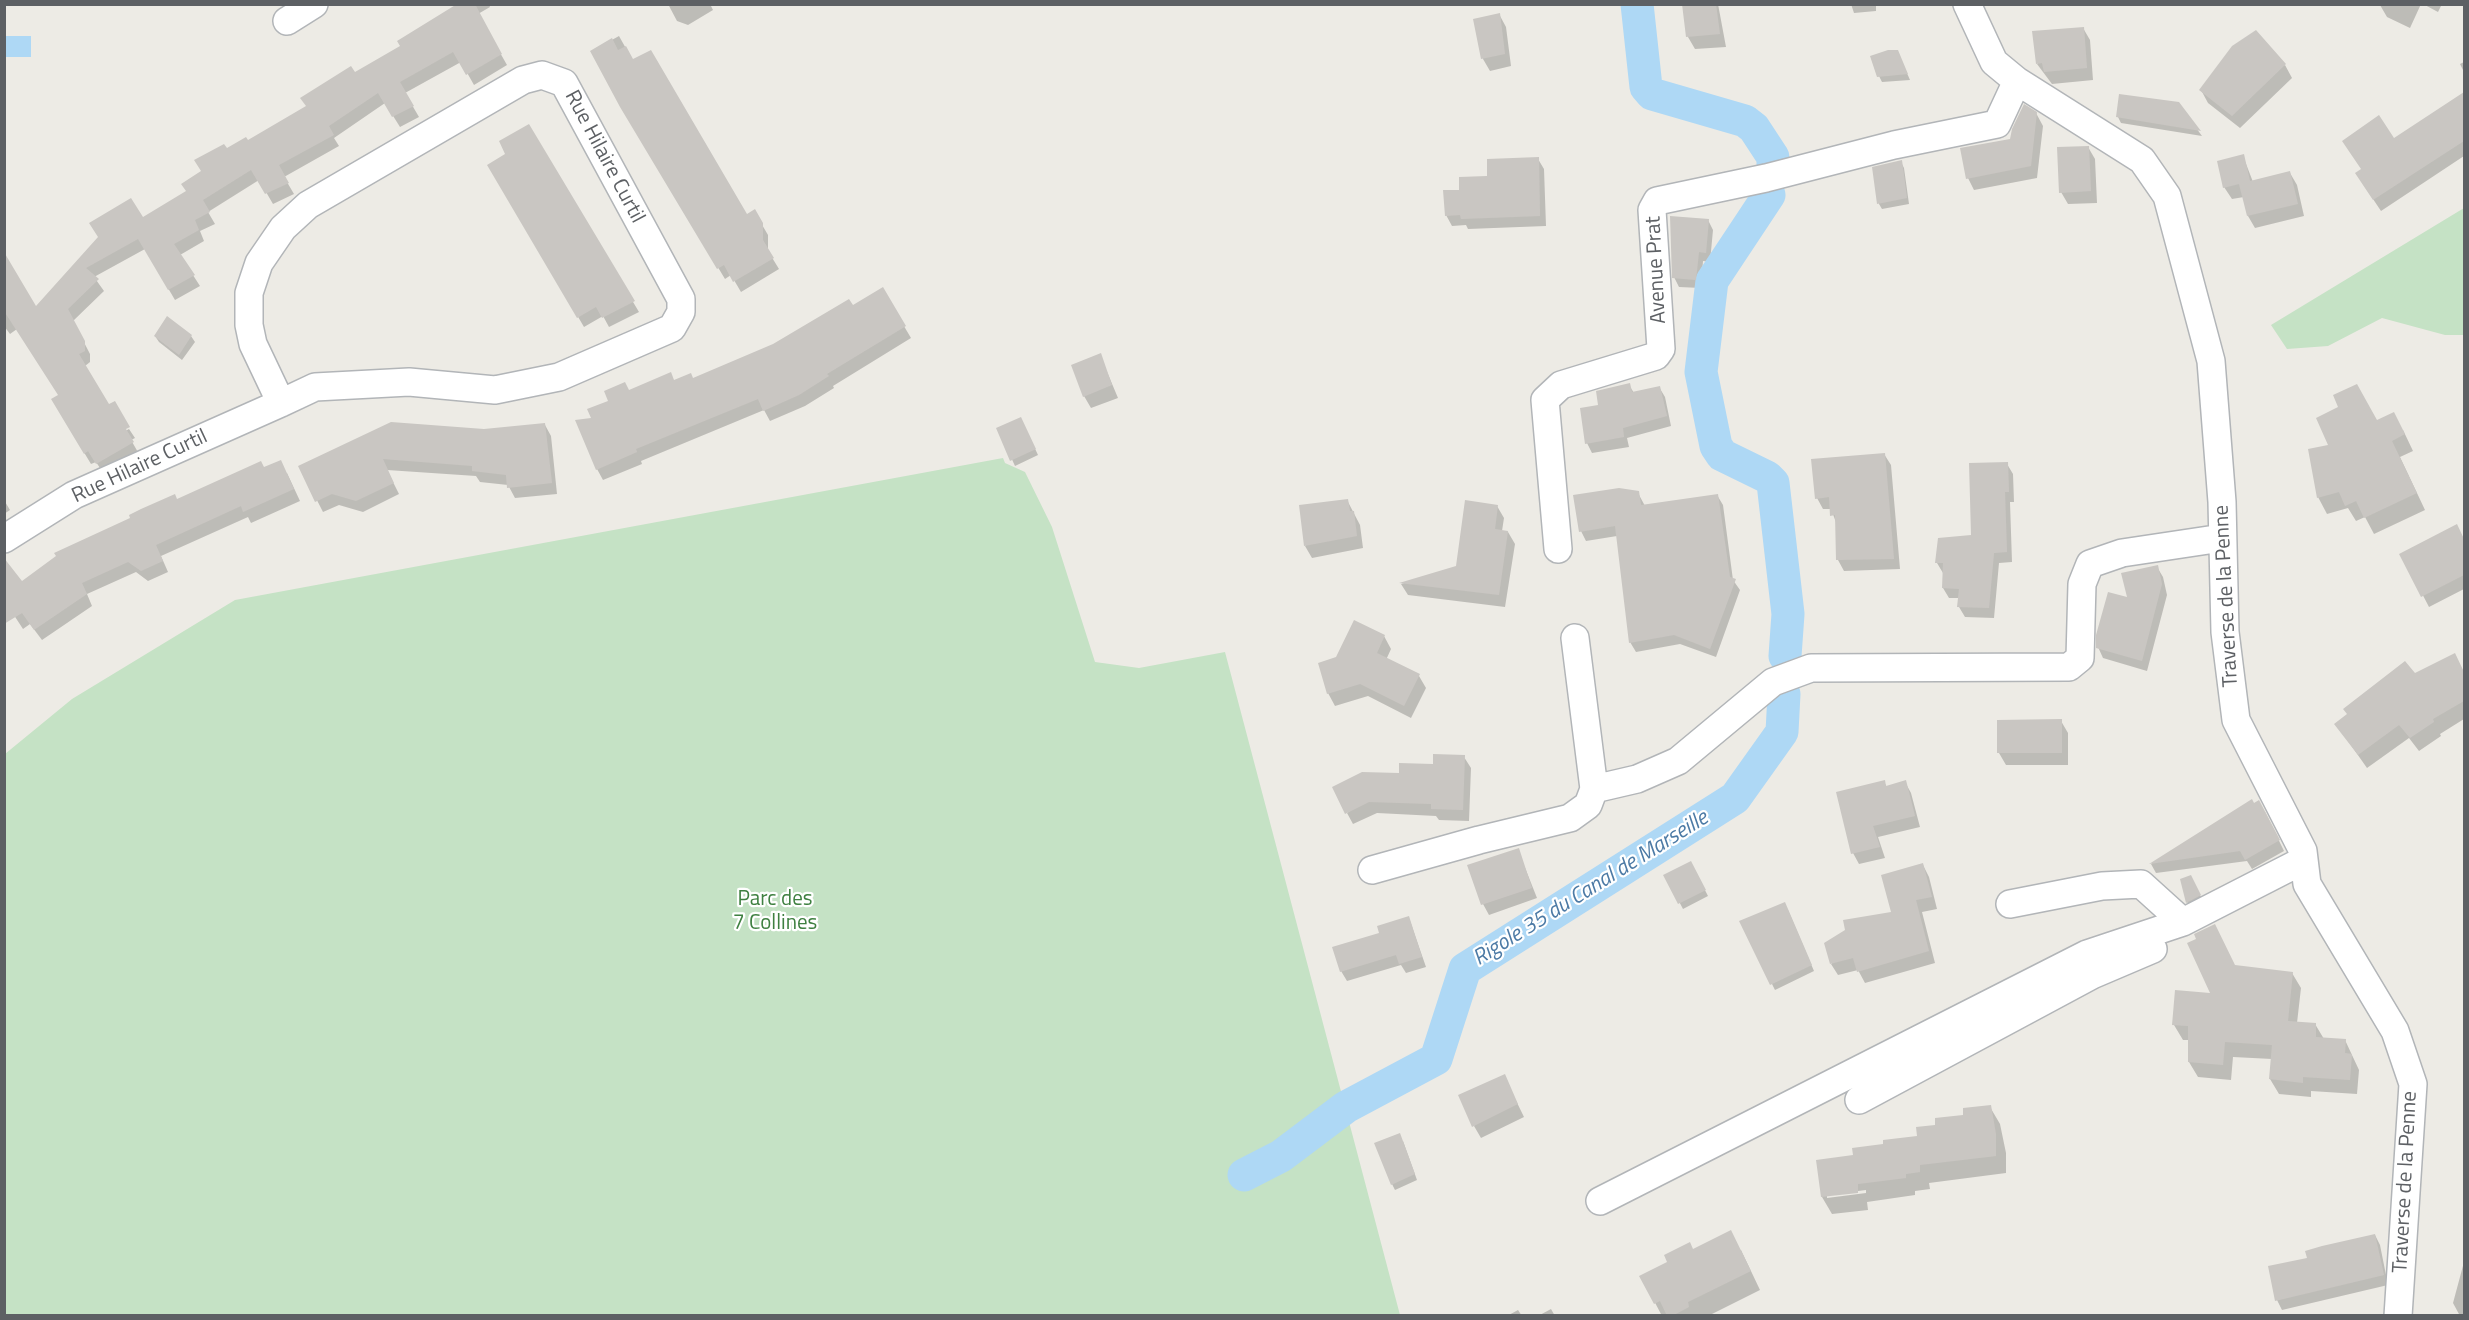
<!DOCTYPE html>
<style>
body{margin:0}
#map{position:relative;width:2469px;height:1320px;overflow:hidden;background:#edebe5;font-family:"Titillium Web",sans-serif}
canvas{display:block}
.frame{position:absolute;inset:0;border:6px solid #5d6064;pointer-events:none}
</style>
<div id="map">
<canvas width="2469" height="1320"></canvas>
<div class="frame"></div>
</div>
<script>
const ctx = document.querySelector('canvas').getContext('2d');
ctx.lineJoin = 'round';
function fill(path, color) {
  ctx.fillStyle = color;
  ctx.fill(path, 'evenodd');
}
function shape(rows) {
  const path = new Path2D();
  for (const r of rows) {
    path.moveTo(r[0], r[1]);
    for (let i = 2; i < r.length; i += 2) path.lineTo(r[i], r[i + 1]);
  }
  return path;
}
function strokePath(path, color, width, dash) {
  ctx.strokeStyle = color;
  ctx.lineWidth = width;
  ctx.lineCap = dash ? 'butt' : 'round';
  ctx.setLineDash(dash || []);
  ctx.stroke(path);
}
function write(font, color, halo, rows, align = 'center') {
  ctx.font = font + ' "Titillium Web",sans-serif';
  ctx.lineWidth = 4.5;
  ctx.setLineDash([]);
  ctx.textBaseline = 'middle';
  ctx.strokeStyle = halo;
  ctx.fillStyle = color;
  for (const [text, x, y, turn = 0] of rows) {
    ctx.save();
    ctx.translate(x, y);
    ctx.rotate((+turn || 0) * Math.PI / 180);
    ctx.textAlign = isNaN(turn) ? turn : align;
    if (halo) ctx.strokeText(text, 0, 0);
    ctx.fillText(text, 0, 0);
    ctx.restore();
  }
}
fill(shape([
 [2464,208,2464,335,2445,335,2382,318,2328,346,2287,349,2271,325],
 [1003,458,1005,463,1025,472,1052,527,1095,662,1139,668,1225,652,1400,1315,5,1315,5,754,72,699,235,600]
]), '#c5e2c5');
fill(shape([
 [4,36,31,36,31,57,5,57]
]), '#aed8f5');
fill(shape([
 [455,4,489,4,490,7,478,14,507,65,474,85,461,62,405,93,419,117,400,127,385,103,334,138,339,146,284,177,294,194,273,204,259,180,208,212,215,224,200,231,204,241,180,255,200,286,175,300,145,249,94,277,104,291,73,321,90,354,90,362,85,366,108,406,120,434,129,429,135,438,131,440,139,454,104,474,96,462,91,464,59,411,60,395,17,329,10,334,4,326,4,259,36,308,143,219,188,192,202,171,227,150,247,142,307,107,354,74,402,46,456,7],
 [668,4,710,4,713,10,688,25,677,21],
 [1684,4,1718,4,1726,47,1695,49,1688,37],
 [1851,4,1876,4,1876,11,1854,13],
 [2421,4,2410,28,2387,17,2380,5],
 [2423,4,2442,4,2438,12],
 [1499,14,1506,27,1511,66,1490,71,1483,59,1475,20],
 [2083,28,2090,40,2093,80,2052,84,2037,64],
 [619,36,633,61,746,216,754,211,768,235,768,251,779,269,741,292,731,275,725,279,628,118,592,51],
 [1900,57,1910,80,1882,82,1879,76],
 [2464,62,2464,72,2460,64],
 [2285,65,2292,78,2240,128,2208,103,2201,90],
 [2178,103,2202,136,2121,123,2118,117],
 [2442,109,2464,143,2464,156,2381,211,2363,184,2362,170,2394,140],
 [2036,113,2043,126,2037,178,1974,190,1968,178,2012,141],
 [529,127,639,312,609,327,603,316,584,327,489,165,507,155],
 [2088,147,2095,159,2097,203,2068,204,2061,192],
 [2243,156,2253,182,2290,173,2297,185,2304,216,2255,228,2248,216,2244,197,2232,199,2224,187],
 [1538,159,1544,169,1546,226,1468,229,1466,225,1452,226,1446,215,1460,191],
 [1901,162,1904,168,1909,204,1882,209,1879,204,1874,168],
 [1708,220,1713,230,1710,262,1703,261,1701,288,1679,287,1674,277],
 [882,289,911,338,833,386,834,388,805,406,770,421,764,410,641,461,642,464,603,480,597,469,593,420,629,392,674,381,693,380,774,345,853,307],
 [155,336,191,336,195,342,182,360,159,342],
 [1100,355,1118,398,1091,408,1084,396],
 [1629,385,1634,393,1659,387,1665,397,1671,426,1627,438,1629,447,1592,453,1587,443,1599,406],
 [545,425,551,436,557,494,515,498,508,485,480,482,476,476,387,470,399,494,363,512,339,505,323,512,300,467,484,431],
 [1024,425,1038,455,1015,466,998,429],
 [2403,430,2413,451,2400,457,2425,510,2374,534,2365,517,2356,521,2348,508,2327,514,2318,497,2309,450],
 [1884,454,1891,465,1900,569,1844,571,1838,560,1837,525,1831,509,1823,509,1817,498],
 [2007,464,2013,474,2014,502,2010,502,2012,562,1999,563,1994,618,1965,617,1959,607,1959,598,1949,598,1943,588,1943,573,1937,563,1939,539,1972,536],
 [264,469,287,473,300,501,251,523,248,517,161,556,168,572,148,581,136,572,87,594,92,606,42,640,30,624,23,629,4,600,22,583,177,501],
 [1638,493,1645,506,1717,495,1723,505,1733,580,1740,590,1716,657,1680,644,1636,652,1630,642,1617,536,1586,541,1581,531],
 [4,500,10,510,4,514],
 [1347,500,1360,525,1363,548,1312,558,1305,546],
 [1497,506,1504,518,1502,531,1508,532,1515,544,1505,607,1408,595,1401,584,1457,567],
 [2457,526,2464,540,2464,589,2429,607,2402,555],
 [2157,567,2163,577,2167,595,2147,671,2103,658,2098,647,2129,599],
 [1384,636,1391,649,1386,660,1419,676,1426,688,1411,718,1368,696,1335,706,1328,693,1337,659],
 [2454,655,2464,673,2464,719,2440,734,2441,736,2419,751,2409,738,2367,768,2336,724,2415,675],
 [2061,721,2068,733,2068,765,2006,765,1999,753],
 [1464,757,1471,768,1469,821,1439,820,1436,816,1377,813,1353,824,1347,813,1400,774],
 [1884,782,1887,787,1905,782,1911,793,1920,827,1878,837,1885,858,1859,864,1853,853],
 [2251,801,2265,812,2284,851,2252,869,2247,861,2156,873,2151,864],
 [1518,850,1537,898,1489,915,1483,904],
 [1691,863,1708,896,1683,909,1665,875],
 [1923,865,1929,877,1937,909,1922,912,1935,963,1865,983,1858,970,1838,975,1831,964,1893,913],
 [2194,883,2203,901,2191,908,2187,902],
 [1788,910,1814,971,1775,990,1772,984],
 [1409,918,1426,967,1406,973,1401,965,1347,981,1341,971,1381,934],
 [2235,967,2292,973,2301,988,2297,1023,2315,1024,2324,1039,2345,1040,2359,1070,2357,1094,2311,1091,2311,1097,2279,1094,2270,1079,2272,1059,2233,1057,2231,1080,2198,1077,2189,1062,2189,1040,2183,1040,2174,1025,2212,995],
 [1504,1076,1524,1117,1481,1138,1474,1126],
 [1990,1107,2000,1124,2006,1153,2006,1173,1929,1183,1930,1189,1915,1191,1915,1195,1867,1202,1868,1210,1832,1214,1822,1197,1818,1161,1855,1157,1919,1137,1937,1126],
 [1866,1190,1866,1193,1827,1198,1827,1195],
 [1403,1141,1417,1180,1395,1190,1392,1184],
 [2375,1235,2380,1245,2388,1285,2282,1310,2277,1300,2308,1260],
 [1693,1250,1741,1250,1760,1290,1708,1316,1662,1316,1641,1276],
 [2464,1262,2464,1316,2460,1316,2453,1303],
 [1551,1309,1555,1316,1538,1316],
 [1518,1310,1522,1316,1507,1316]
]), '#0003');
strokePath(shape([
 [1637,4,1646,87,1652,94,1745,121,1754,128,1773,157,1773,164],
 [1769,195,1712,281,1701,372,1716,446,1722,455,1767,477,1773,483,1788,614,1785,656],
 [1244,1175,1281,1156,1346,1107,1436,1059,1465,969,1735,798,1782,732,1784,694]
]), '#aed8f5', 33);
fill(shape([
 [457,4,475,4,502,54,466,75,453,52,400,82,414,106,392,117,378,93,329,126,334,135,279,165,289,183,265,194,251,170,203,200,210,212,195,220,199,230,174,244,195,275,168,290,138,239,86,268,99,279,68,309,85,341,85,351,79,354,109,404,115,401,130,427,126,429,134,442,96,464,88,451,84,454,51,399,58,395,4,311,4,252,36,306,98,237,89,223,131,198,143,217,186,191,181,184,201,171,194,160,224,144,227,148,246,137,248,140,306,106,300,98,351,66,355,72,400,46,397,41],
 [1682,4,1716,4,1720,34,1686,37],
 [1500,13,1505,54,1481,59,1473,19],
 [2084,27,2087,68,2044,72,2042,63,2036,64,2032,31],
 [2256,30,2286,64,2232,116,2199,90,2232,46],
 [612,38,618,50,626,46,633,59,651,50,747,214,755,209,763,223,763,240,774,258,733,282,724,265,717,269,620,107,590,51],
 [1888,50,1898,50,1908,74,1877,77,1870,56],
 [2464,92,2464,141,2373,200,2355,173,2361,169,2342,141,2379,115,2394,138],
 [2119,94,2179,102,2201,131,2116,117],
 [2024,104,2037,112,2031,166,1966,179,1960,148,2010,139,2012,129],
 [529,124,635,301,602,318,596,307,577,318,487,165,505,154,499,141],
 [2089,146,2091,191,2059,193,2057,147],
 [2244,154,2250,181,2290,171,2298,204,2247,216,2239,184,2223,188,2217,161],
 [1539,157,1540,216,1461,219,1460,215,1445,216,1443,190,1459,190,1459,177,1487,176,1487,159],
 [1902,160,1907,198,1877,204,1872,167],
 [1670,216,1709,219,1706,253,1699,252,1696,280,1672,278],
 [883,287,906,326,827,374,829,376,799,395,763,411,758,399,636,449,637,452,596,470,575,420,591,418,587,409,608,401,604,391,625,382,629,390,671,372,674,380,691,373,693,378,773,344,849,299,853,305],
 [167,316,192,335,179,355,154,336],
 [1101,353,1112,385,1083,397,1071,365],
 [1630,383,1632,392,1660,386,1667,416,1623,428,1624,437,1585,444,1580,408,1598,405,1596,391],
 [2357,384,2377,420,2394,412,2405,434,2392,441,2417,493,2364,518,2356,501,2345,506,2339,492,2317,498,2308,449,2328,445,2316,418,2338,407,2333,395],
 [1021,417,1036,449,1010,461,996,428],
 [391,422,484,429,545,423,552,483,507,488,506,475,472,471,472,466,383,459,394,483,356,501,332,494,315,502,298,466],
 [1885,453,1894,559,1836,560,1835,515,1830,516,1829,497,1815,499,1811,459],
 [281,460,294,489,243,512,241,506,156,545,163,561,141,571,128,562,82,583,87,594,34,630,22,613,4,624,4,558,22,581,56,556,54,553,130,518,129,515,141,509,175,494,177,499,261,461,264,467],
 [2008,462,2009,492,2005,492,2007,552,1994,553,1989,608,1957,607,1959,589,1942,588,1943,563,1935,563,1938,538,1971,535,1969,463],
 [1619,488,1639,491,1641,505,1718,494,1730,577,1736,579,1710,649,1674,635,1629,643,1615,526,1579,532,1573,495],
 [1348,499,1350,511,1354,511,1357,536,1304,546,1299,505],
 [1465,500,1498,505,1495,529,1508,531,1499,595,1399,583,1456,566],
 [2457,524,2464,539,2464,575,2421,597,2399,554],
 [2158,565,2162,584,2142,661,2096,648,2096,635,2108,592,2127,597,2121,573],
 [1354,620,1385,635,1377,653,1420,674,1404,706,1360,684,1327,694,1318,663,1336,657],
 [2455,653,2464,672,2464,701,2433,719,2434,722,2410,738,2399,725,2358,755,2334,724,2347,714,2343,709,2405,661,2415,673],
 [2062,719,2062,753,1997,753,1997,720],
 [1433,754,1465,755,1463,810,1431,809,1431,804,1369,802,1345,814,1332,787,1362,772,1399,773,1399,763,1433,764],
 [1885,780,1886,786,1906,780,1915,816,1873,826,1880,847,1851,854,1836,792],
 [2252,799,2254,803,2259,800,2280,840,2245,860,2240,851,2149,864],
 [1519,848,1532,888,1481,905,1467,865],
 [1691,861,1706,890,1678,904,1663,875],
 [1923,863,1932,897,1916,900,1929,951,1857,972,1853,958,1830,964,1824,943,1845,930,1843,920,1891,912,1881,875],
 [2191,875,2201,895,2186,903,2180,879],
 [1785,902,1812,965,1770,985,1739,921],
 [1409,916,1422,957,1399,964,1396,955,1340,972,1332,947,1379,933,1377,926],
 [2215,924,2235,965,2293,972,2288,1021,2316,1023,2316,1037,2346,1039,2345,1053,2352,1054,2350,1080,2303,1077,2303,1083,2269,1079,2272,1045,2225,1042,2223,1065,2188,1062,2188,1026,2172,1025,2175,990,2210,993,2187,943,2196,939,2194,934],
 [1505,1074,1518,1104,1472,1127,1458,1095],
 [1991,1105,1996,1134,1996,1156,1920,1165,1920,1172,1906,1174,1906,1178,1858,1184,1858,1193,1821,1197,1816,1160,1853,1155,1852,1148,1883,1144,1883,1140,1917,1136,1916,1127,1935,1125,1935,1118,1963,1115,1963,1108],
 [1400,1133,1415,1174,1391,1185,1374,1143],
 [1731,1230,1751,1271,1688,1302,1689,1307,1672,1316,1667,1316,1660,1301,1654,1304,1639,1276,1667,1262,1664,1255,1690,1242,1693,1249],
 [2375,1234,2384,1275,2275,1301,2268,1266,2307,1258,2305,1251,2322,1246]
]), '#c9c6c2');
const street = shape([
 [1967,4,1994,62,2017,81,2142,160,2167,196,2211,361,2222,502,2225,632,2236,720,2303,851,2307,884,2395,1031,2413,1084,2398,1316],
 [287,21,314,4],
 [4,539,74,495,281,403,315,387,409,382,495,390,559,377,672,328,681,312,681,299,564,83,542,75,523,80,308,205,283,228,259,263,249,293,249,325,253,344,281,403],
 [1558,549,1545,400,1561,385,1656,356,1661,349,1652,210,1657,201,1766,178,1894,145,1997,124,2017,81],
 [1594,789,1637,779,1678,761,1773,682,1811,668,2069,667,2080,658,2082,584,2090,564,2122,553,2222,538],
 [1372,870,1479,840,1570,818,1588,805,1594,789,1575,638],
 [2010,904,2102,886,2141,884,2183,922],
 [1859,1100,2092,975,2153,949],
 [1600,1201,2087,954,2183,922,2304,860]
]);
strokePath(street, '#b2b5b8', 30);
strokePath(street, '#fff', 27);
write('21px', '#5d6064', '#fff', [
 ["Rue Hilaire Curtil",604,157,62],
 ["Avenue Prat",1657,270,-93],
 ["Rue Hilaire Curtil",140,467,-25],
 ["Traverse de la Penne",2227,596,-93],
 ["Traverse de la Penne",2406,1182,-87]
]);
write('21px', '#3f8041', '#fff', [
 ["Parc des",775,900],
 ["7 Collines",775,924]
]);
write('italic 22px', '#4c7aa5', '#fff', [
 ["Rigole 35 du Canal de Marseille",1591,889,-32]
]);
</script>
